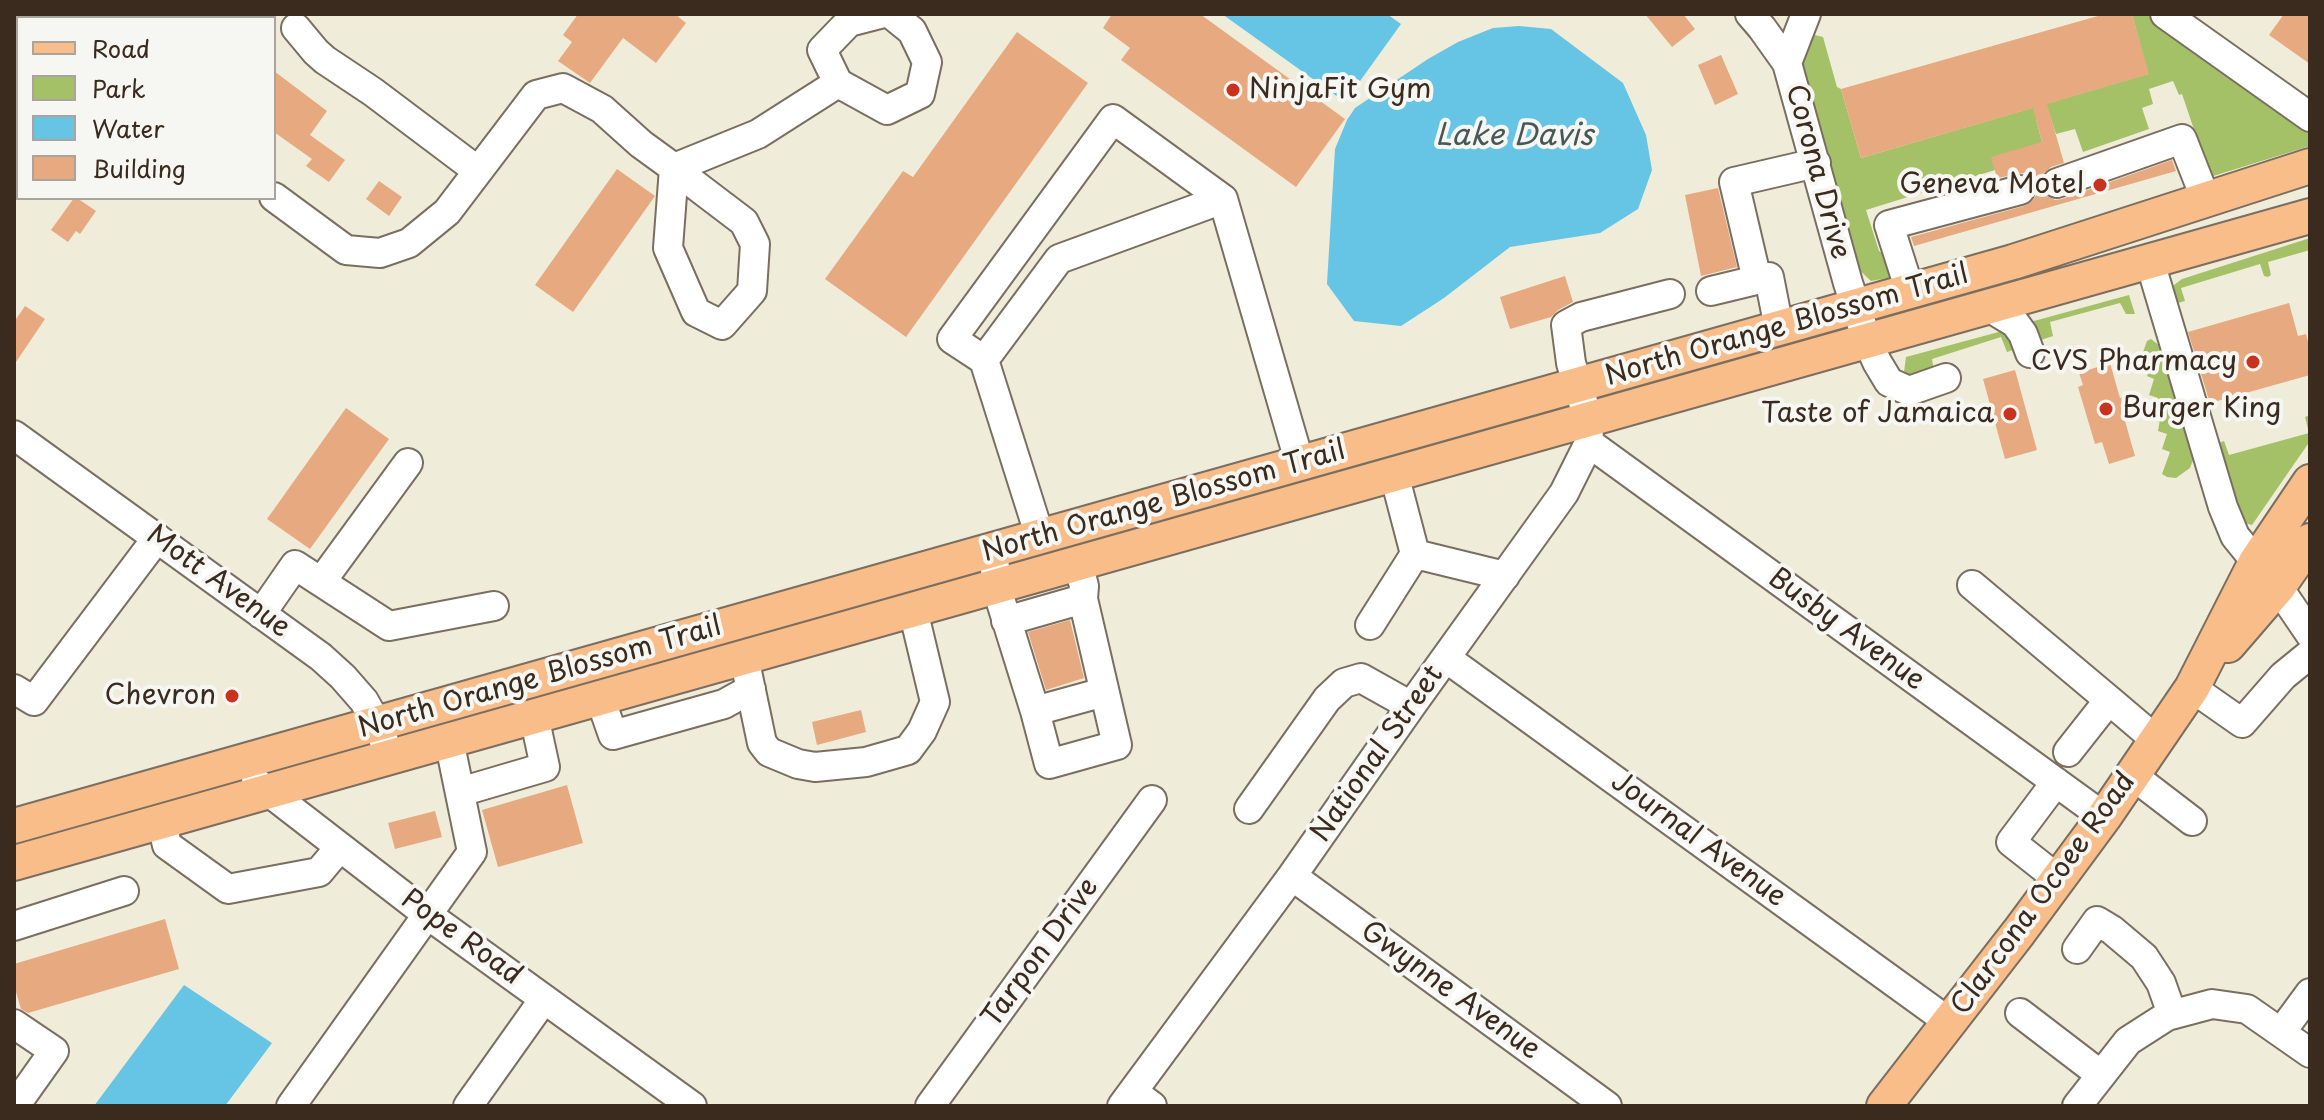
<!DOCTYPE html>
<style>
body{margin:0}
#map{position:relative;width:2324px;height:1120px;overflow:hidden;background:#efecda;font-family:"Playpen Sans",sans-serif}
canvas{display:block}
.frame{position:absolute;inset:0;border:16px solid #3b2a1e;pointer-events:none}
.legend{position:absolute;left:16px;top:16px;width:260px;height:184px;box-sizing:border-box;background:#f6f6f2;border:2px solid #aba49d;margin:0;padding:10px 14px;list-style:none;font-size:24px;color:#3b2a1e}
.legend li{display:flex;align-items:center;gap:16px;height:40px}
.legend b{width:40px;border:2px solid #aba49d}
</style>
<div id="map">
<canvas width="2324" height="1120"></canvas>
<div class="frame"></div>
<ul class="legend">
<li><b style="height:10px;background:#f8bd89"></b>Road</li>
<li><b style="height:22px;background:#a5c168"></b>Park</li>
<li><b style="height:22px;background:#66c4e4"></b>Water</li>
<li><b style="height:22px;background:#e7a980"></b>Building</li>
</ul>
</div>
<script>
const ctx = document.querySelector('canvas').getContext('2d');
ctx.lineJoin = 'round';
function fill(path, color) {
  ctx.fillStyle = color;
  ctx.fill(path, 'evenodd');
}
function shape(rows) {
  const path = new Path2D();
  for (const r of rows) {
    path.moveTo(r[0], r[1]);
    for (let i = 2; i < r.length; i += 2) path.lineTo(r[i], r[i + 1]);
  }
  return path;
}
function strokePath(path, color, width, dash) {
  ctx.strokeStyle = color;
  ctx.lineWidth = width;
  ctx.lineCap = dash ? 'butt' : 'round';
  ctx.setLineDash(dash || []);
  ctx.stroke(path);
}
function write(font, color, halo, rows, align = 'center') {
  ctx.font = font + ' "Playpen Sans",sans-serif';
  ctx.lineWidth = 8;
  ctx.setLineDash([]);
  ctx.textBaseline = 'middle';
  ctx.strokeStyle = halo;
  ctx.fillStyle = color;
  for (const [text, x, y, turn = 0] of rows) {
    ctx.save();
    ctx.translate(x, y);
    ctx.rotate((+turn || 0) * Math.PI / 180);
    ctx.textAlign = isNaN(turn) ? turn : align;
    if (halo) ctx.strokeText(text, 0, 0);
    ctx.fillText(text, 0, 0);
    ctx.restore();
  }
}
fill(shape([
 [2132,14,2146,14,2310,132,2310,146,2210,177,2182,94,2179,95,2173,81,2149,89,2153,104,2142,108,2149,129,2083,152,2075,129,2056,134,2050,116,2036,119,2042,142,1995,170,1866,210,1879,251,1890,258,1896,271,1888,278,1871,281,1855,266,1801,84,1800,49,1815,35,1823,37,1837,87,1841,89,1861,158,2148,74],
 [2310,238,2310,250,2268,262,2271,275,2268,277,2264,276,2260,264,2181,288,2185,301,2178,303,2171,294,2174,285,2182,279],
 [2129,295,2135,314,2126,314,2120,303,2050,322,2053,336,2038,341,2023,324],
 [2006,330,2019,348,2007,352,2001,337,1932,359,1934,372,1909,377,1904,372,1906,357],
 [2151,339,2160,346,2192,449,2193,460,2190,468,2176,478,2167,477,2162,474,2170,452,2162,449,2167,434,2158,431,2160,419,2153,417,2158,398,2149,395,2154,379,2147,376,2151,362,2141,358,2147,341],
 [2310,415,2310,441,2252,525,2245,523,2240,520,2216,444,2224,441,2229,455,2309,433,2305,417]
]), '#a5c168');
fill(shape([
 [1222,14,1387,14,1401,24,1345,102],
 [1519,26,1551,29,1623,83,1646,135,1652,170,1638,209,1600,233,1510,247,1444,298,1401,326,1354,321,1327,284,1335,149,1347,120,1355,108,1428,59,1458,42,1493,28],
 [184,985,272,1043,225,1106,94,1106]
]), '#66c4e4');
fill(shape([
 [578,14,675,14,686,23,656,63,623,38,590,83,558,61,572,42,563,35],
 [1112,14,1200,14,1345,119,1296,187,1121,60,1130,48,1103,28],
 [1645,14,1683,14,1695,29,1672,47],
 [2105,14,2132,14,2149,74,2047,104,2064,163,2051,167,2044,173,2040,181,2041,189,2047,196,2055,200,2062,199,2172,160,2176,171,1914,246,1911,237,2024,206,2032,201,2037,194,2036,185,2032,179,2024,173,1997,178,1991,157,2042,142,2033,108,1861,158,1841,89],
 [2284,14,2310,14,2310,64,2269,35],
 [1017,32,1088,83,906,337,825,279,903,171,913,177],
 [1721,55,1738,94,1715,105,1698,65],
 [274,71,327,111,310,135,345,160,329,182,306,166,312,159,274,132],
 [617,169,655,196,573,312,535,285],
 [379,181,402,197,389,216,366,199],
 [1718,188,1737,267,1701,276,1685,195],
 [74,198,77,198,96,211,80,234,76,231,68,242,51,230],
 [1565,276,1573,302,1558,310,1551,317,1510,329,1500,297],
 [2289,303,2298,336,2306,334,2310,350,2310,375,2210,403,2188,332],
 [25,306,45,319,14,365,14,322],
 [2110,363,2120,398,2124,397,2130,420,2125,421,2135,456,2109,464,2102,442,2095,444,2078,387,2083,385,2079,373],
 [2015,370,2037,450,2005,459,1983,379],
 [346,408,389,439,310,549,267,519],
 [1070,620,1084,678,1046,690,1028,632],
 [861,710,866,732,817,745,812,722],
 [567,785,583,843,498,867,482,810],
 [435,811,442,837,395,849,388,823],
 [165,919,179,969,28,1013,21,1009,14,985,14,964]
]), '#e7a980');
const minor = shape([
 [25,14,31,18],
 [880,14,849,22,822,50,838,83,887,110,920,94,927,62,912,31,891,14],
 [1750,14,1762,28,1787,63,1848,283,1867,340,1877,362,1889,382,1909,391,1946,378],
 [2165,14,2310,117],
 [296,28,316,52,325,60,373,92,478,171],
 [1787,63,1806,14],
 [2057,183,2182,139,2206,200],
 [274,197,346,250,380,253,409,243,447,212,536,95,563,88,602,109,641,144,674,168,694,184,744,222,755,244,752,291,722,325,696,312,668,248,674,168,758,134,838,83],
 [2150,262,2223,507,2235,536,2256,562],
 [1757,280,1734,182,1816,163],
 [1711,291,1769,277,1779,328],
 [1910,291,1889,225,2020,190],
 [1987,306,2015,323,2023,334,2030,353],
 [984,360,1059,259,1223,199],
 [14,435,321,657,343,677,364,701,377,724,384,741],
 [1589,443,2104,817],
 [1394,474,1415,554,1505,576],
 [1040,537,984,360,952,339,1113,119,1223,199,1300,464],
 [995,567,996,586,1035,711,1049,764,1117,745,1083,599,1084,586,1078,563],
 [321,582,408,463],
 [1972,585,2109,700],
 [2278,587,2310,634],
 [261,614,295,565,389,626,494,606],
 [1006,621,1083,599],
 [1370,625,1415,554],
 [744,657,762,743,769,752,798,764,815,767,866,762,908,750,922,731,935,702,913,610],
 [1446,658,1949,1022],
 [2192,688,2242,723,2283,676,2310,654],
 [14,689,34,701,157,538],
 [600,698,613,735,724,704,751,689],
 [1035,711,1104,692],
 [2068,752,2109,700,2156,740],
 [2132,775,2192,821],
 [256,782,428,915,692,1106],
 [2056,782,2011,842,2058,879],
 [460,792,545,767,534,716],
 [1249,809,1327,699,1344,683,1361,678,1411,706],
 [161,821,167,845,228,889,319,872,340,847],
 [1292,876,1607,1106],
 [14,926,124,891],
 [2077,949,2097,921,2112,930,2144,957,2161,983,2172,1014],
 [2020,1013,2101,1075],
 [14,1024,54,1051,15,1106],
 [2282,1031,2310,993],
 [1133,1092,1152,1106],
 [291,1106,472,852,449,740],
 [468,1106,544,999],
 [930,1106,1152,800],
 [1122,1106,1292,876,1411,706,1564,493,1589,443,1588,418,1571,363,1566,325,1581,317,1670,294],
 [2077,1106,2128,1041,2167,1016,2212,1004,2247,1009,2310,1053]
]);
const major = shape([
 [2228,645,2278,587,2310,541],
 [14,826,2013,262,2310,166],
 [14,863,2310,216],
 [1884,1106,2019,932,2104,817,2192,688,2256,562,2310,482]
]);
strokePath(minor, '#7a6e60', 32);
strokePath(major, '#7a6e60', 38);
strokePath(minor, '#fff', 28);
strokePath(major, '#f8bd89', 34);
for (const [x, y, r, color] of [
 [1233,90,8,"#c8321e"],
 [2100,185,8,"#c8321e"],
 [2253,362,8,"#c8321e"],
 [2106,409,8,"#c8321e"],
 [2010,414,8,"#c8321e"],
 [232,696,8,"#c8321e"]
]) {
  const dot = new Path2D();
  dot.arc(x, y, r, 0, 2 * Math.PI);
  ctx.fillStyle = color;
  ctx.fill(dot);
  strokePath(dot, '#f6f6f2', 3);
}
write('28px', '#3b2a1e', '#f6f6f2', [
 ["NinjaFit Gym",1249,90,"left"],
 ["Geneva Motel",2084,185],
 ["CVS Pharmacy",2237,362],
 ["Burger King",2122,409,"left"],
 ["Taste of Jamaica",1994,414],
 ["Chevron",216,696]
], 'right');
write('28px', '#3b2a1e', '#f6f6f2', [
 ["Corona Drive",1817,172,75],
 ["North Orange Blossom Trail",1787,326,-16],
 ["North Orange Blossom Trail",1164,502,-16],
 ["Mott Avenue",218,582,36],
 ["Busby Avenue",1846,630,36],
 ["North Orange Blossom Trail",540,678,-16],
 ["National Street",1378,754,-55],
 ["Journal Avenue",1698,840,36],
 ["Clarcona Ocoee Road",2044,894,-54],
 ["Pope Road",461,938,36],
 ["Tarpon Drive",1041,953,-54],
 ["Gwynne Avenue",1450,991,36]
]);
write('italic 30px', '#485859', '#f6f6f2', [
 ["Lake Davis",1514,137]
]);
</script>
